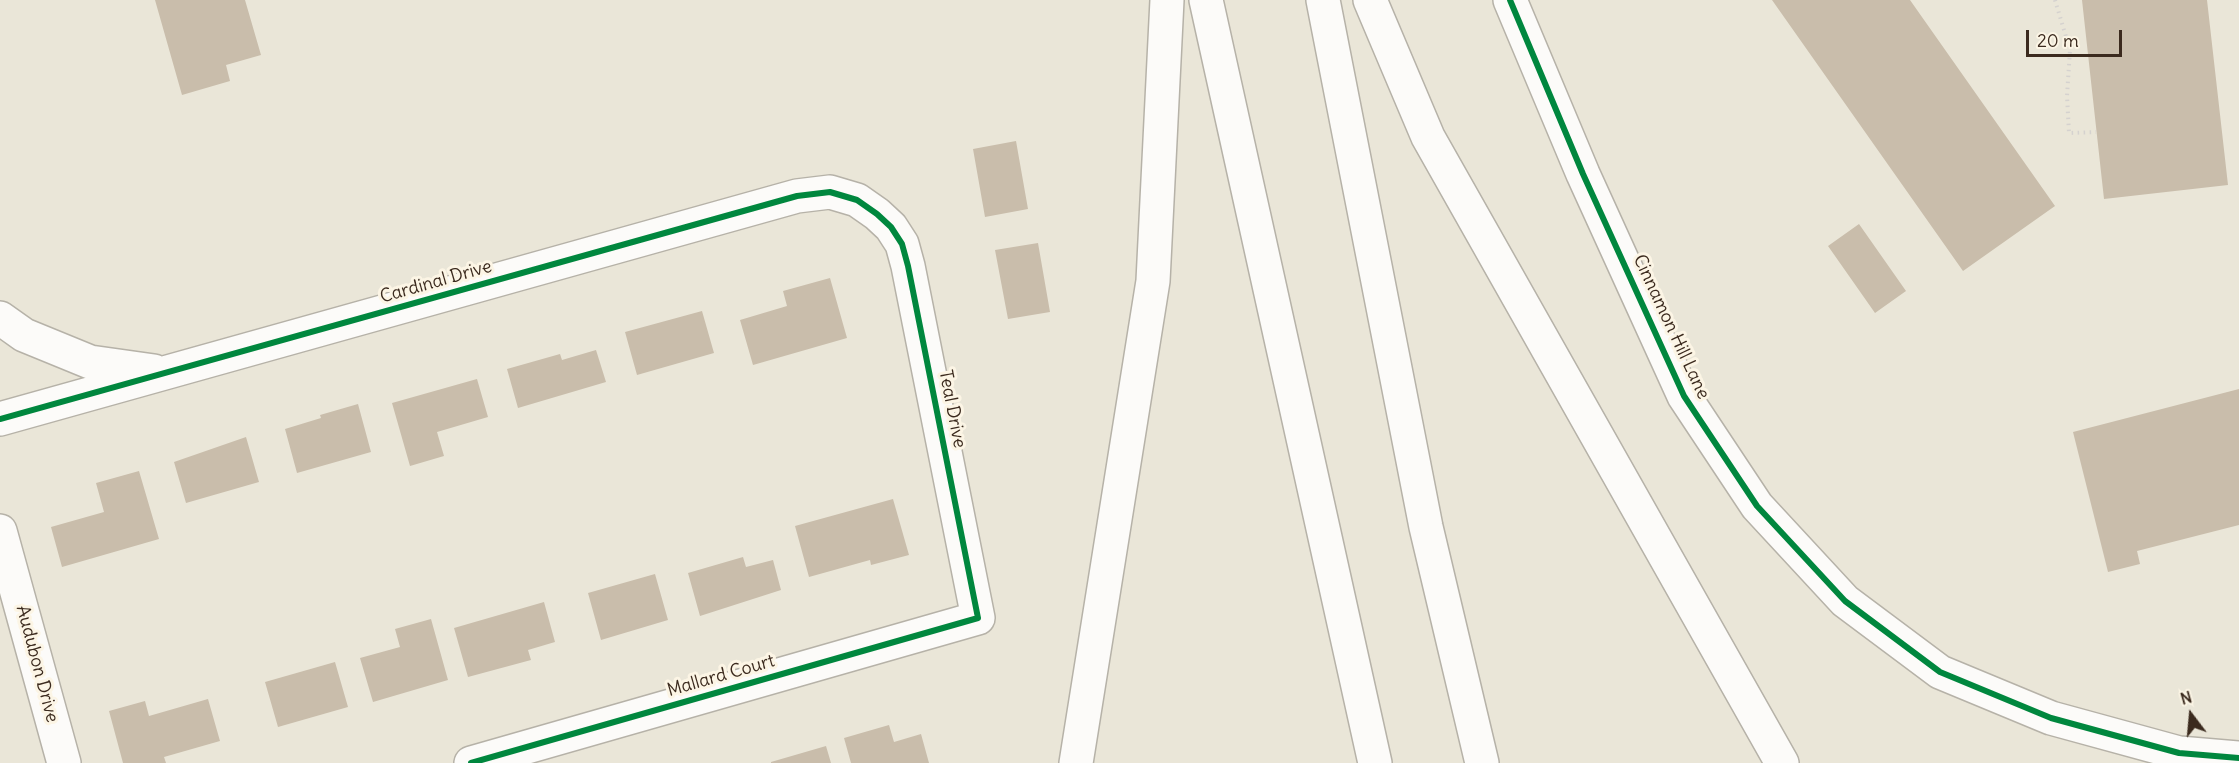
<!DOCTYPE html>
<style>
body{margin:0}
#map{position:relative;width:2239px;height:763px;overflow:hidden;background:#eae6d8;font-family:Delius,sans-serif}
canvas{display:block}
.north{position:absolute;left:2161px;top:685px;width:60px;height:60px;-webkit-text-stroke:4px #fcf5e5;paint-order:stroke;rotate:344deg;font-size:16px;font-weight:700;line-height:24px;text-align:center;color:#3b2a1e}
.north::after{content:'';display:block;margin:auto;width:21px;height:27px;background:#3b2a1e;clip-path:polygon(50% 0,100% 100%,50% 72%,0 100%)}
.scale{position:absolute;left:2026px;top:30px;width:96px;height:27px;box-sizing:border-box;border:3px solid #3b2a1e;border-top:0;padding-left:8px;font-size:18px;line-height:21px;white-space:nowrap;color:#3b2a1e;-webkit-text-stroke:4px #fcf5e5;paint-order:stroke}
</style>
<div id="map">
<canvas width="2239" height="763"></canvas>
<div class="north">N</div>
<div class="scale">20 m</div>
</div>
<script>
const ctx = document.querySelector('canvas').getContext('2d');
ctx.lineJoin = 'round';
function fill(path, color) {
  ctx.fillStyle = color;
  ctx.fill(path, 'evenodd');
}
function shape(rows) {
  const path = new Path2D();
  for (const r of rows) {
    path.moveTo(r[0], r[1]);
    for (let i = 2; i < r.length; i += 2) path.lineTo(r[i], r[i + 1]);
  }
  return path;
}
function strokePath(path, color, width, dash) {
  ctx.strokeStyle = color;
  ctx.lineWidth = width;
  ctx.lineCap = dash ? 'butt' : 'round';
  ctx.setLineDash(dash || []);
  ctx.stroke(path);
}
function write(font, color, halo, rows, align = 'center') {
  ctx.font = font + ' Delius,sans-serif';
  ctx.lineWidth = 6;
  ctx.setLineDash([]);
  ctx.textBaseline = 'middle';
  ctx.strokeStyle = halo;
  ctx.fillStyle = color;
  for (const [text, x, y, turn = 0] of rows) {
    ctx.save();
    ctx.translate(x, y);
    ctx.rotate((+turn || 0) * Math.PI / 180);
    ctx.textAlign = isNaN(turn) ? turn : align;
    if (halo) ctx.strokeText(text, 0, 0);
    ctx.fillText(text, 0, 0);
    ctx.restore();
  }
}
fill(shape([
 [155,0,245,0,261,55,226,65,230,81,182,95],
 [1772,0,1910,0,2055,206,1963,271],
 [2082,0,2207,0,2228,185,2104,199],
 [1016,141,1028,209,985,217,973,149],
 [1859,224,1906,291,1875,313,1828,246],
 [1038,243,1050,312,1008,319,995,250],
 [830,278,847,338,753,365,740,320,787,306,783,291],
 [702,311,714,353,637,375,625,332],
 [596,350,606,382,518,408,507,369,560,354,562,360],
 [477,379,488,417,437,432,444,456,410,466,392,403],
 [2239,389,2239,525,2137,551,2140,564,2108,572,2073,432],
 [358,404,371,452,297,473,285,429,321,418,320,415],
 [246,437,259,482,186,503,174,462],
 [139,471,159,539,62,567,51,527,104,512,96,483],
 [893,499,909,555,871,565,870,560,809,577,795,526],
 [743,557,746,567,773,560,781,590,700,616,688,573],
 [655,574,668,620,601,640,588,593],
 [544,602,555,642,528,650,531,660,468,677,454,628],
 [431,619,448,680,373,702,360,658,400,647,395,629],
 [335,662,348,707,278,727,265,682],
 [208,699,220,741,164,757,166,763,123,763,109,711,145,701,149,716],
 [889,725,894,742,921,734,929,763,851,763,844,738],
 [826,746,831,763,771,763,771,762]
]), '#c9bdab');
const street = shape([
 [1510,0,1583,174,1684,396,1757,506,1845,601,1940,672,2051,718,2179,753,2239,758],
 [0,318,24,335,90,362,154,371],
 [0,419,797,196,830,192,857,200,877,214,891,227,902,244,908,266,978,618,471,763],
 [0,531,64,763]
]);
const highway = shape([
 [1206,0,1375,763],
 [1323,0,1426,527,1482,763],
 [1370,0,1428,137,1782,763],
 [1076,763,1153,281,1167,0]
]);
strokePath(street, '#b6b2a8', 36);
strokePath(highway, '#b6b2a8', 36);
strokePath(shape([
 [2055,0,2070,50,2067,96,2069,133,2096,132]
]), '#d5d2cf', 4, [1.5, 4.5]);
strokePath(street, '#fcfbf9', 33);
strokePath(highway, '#fcfbf9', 33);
strokePath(shape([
 [1510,0,1583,174,1684,396,1757,506,1845,601,1940,672,2051,718,2179,753,2239,758],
 [0,419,797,196,830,192,857,200,877,214,891,227,902,244,908,266,978,618,471,763]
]), '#00873e', 6);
write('18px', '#3b2a1e', '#fcf5e5', [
 ["Cardinal Drive",436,282,-16],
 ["Cinnamon Hill Lane",1671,327,65],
 ["Teal Drive",952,409,79],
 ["Audubon Drive",37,664,75],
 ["Mallard Court",721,676,-16]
]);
</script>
